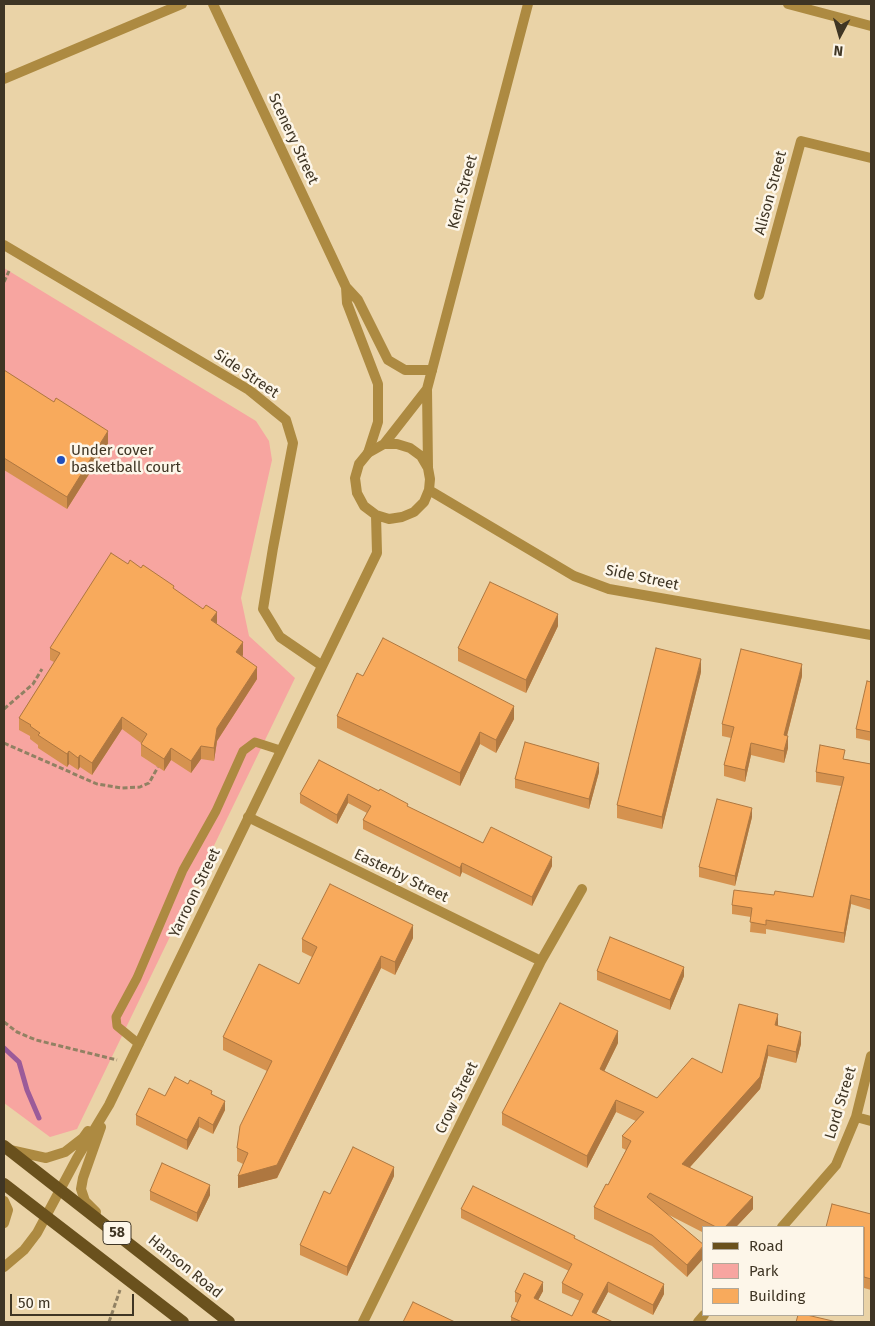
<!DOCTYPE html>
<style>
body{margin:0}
#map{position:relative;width:875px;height:1326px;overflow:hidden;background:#ead3a7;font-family:"Fira Sans",sans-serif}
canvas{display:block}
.frame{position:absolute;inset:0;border:5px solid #3f3524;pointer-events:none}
.legend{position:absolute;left:702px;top:1226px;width:162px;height:90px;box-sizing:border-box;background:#fdf6e9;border:1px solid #b1a99a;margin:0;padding:6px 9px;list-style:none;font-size:15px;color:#3f3524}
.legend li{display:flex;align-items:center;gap:10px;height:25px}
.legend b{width:25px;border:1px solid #b1a99a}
.north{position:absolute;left:815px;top:10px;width:50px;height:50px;-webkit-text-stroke:4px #fdf6e9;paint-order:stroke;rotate:186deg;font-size:14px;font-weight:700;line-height:20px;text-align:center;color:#3f3524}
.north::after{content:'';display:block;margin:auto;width:18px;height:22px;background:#3f3524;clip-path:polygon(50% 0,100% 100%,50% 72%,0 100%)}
.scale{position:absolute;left:10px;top:1294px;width:124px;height:22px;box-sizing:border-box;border:2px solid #3f3524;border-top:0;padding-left:6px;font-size:15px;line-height:18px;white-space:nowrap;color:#3f3524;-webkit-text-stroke:4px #fdf6e9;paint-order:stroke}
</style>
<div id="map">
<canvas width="875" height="1326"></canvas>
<div class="frame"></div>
<ul class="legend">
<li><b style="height:6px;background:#6a511d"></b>Road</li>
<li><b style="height:14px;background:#f7a5a0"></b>Park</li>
<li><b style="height:14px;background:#f8aa5c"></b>Building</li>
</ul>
<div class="north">N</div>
<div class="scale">50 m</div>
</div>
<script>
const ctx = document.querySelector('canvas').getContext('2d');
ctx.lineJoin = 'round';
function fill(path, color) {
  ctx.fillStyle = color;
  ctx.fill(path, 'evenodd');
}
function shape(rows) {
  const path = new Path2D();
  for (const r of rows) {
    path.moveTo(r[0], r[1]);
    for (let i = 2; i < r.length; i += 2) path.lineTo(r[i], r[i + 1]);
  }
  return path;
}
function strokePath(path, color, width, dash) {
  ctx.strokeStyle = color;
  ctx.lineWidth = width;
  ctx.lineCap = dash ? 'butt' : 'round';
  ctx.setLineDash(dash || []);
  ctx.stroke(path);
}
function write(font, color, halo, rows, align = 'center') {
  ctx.font = font + ' "Fira Sans",sans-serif';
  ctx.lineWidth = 5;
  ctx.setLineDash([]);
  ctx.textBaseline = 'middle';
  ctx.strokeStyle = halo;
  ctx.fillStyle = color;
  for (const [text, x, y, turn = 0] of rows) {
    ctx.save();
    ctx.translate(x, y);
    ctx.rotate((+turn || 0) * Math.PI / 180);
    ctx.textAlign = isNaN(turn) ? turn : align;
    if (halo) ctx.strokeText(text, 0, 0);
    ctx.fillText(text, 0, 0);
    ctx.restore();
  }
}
fill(shape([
 [4,268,256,421,269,441,272,460,241,598,249,636,295,678,77,1129,50,1137,4,1103]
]), '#f7a5a0');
strokePath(shape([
 [4,1048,19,1062,27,1090,39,1118]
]), '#9b5b99', 5);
strokePath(shape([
 [4,282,9,271],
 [4,709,33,684,42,669],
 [4,743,97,784,122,788,140,787,149,783,158,767],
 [4,1022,17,1032,36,1040,117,1060],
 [109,1322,120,1290]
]), '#918163', 3, [5, 2.5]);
strokePath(shape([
 [139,1044,117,1026,116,1017,137,978,183,870,216,811,243,751,255,742,280,750]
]), '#ad8a41', 9);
strokePath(shape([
 [213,4,346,287,358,300,388,360,405,370,432,370],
 [788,4,871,26],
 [4,79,182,4],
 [4,245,249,390,286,420,293,443,273,548,263,609,280,637,321,665],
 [346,287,347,303,378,384,378,422,368,453],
 [759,295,801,141,871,158],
 [248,817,541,961],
 [363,1322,541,961,582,889]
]), '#ad8a41', 10);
strokePath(shape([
 [384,444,427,389],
 [428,468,421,456,410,448,397,444,384,444,368,453,359,464,355,478,357,493,364,506,376,515,389,519,402,517,414,512,424,502,429,490,430,479,428,468,427,389,528,4],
 [429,490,574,576,609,589,871,635],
 [856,1117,871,1121],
 [10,1150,46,1158,65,1152,83,1138,88,1131],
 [4,1201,8,1210,4,1223],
 [96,1212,85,1201,81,1189,83,1178,101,1127],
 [782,1227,836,1165,856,1117,871,1056],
 [4,1267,24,1250,37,1233,77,1158,109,1105,377,553,376,515],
 [698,1322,704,1315]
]), '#ad8a41', 10);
strokePath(shape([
 [4,1146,229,1322],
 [4,1184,183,1322]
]), '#6a511d', 12);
fill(shape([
 [4,370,108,444,67,509,4,470],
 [128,564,174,589,217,624,243,655,242,656,257,679,217,741,214,761,201,759,191,773,171,760,164,771,141,756,141,743,122,729,92,775,80,767,78,770,69,764,67,767,38,748,38,745,30,739,30,736,19,730,19,718,54,662,50,660,50,648],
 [558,626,526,693,458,661,458,648],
 [701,672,662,829,617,818,617,805],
 [363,676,514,719,496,753,480,744,460,786,337,728,337,716],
 [802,676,787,736,788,748,784,763,751,755,745,782,724,776,724,765,731,738,722,736,722,724],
 [871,682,871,741,856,738,856,729],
 [845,759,871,764,871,910,851,904,844,943,766,929,766,934,750,932,751,917,732,914,732,905,774,895,813,897,841,786,816,782,816,772],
 [319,760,408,807,483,843,552,866,532,906,462,872,460,877,363,829,363,820,367,813,348,803,337,824,300,803,300,794],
 [599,772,589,809,515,788,515,779],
 [752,817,735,886,699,877,699,867],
 [413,938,395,975,381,968,277,1178,238,1188,243,1164,237,1161,237,1148,267,1071,223,1050,223,1037,299,984,312,957,302,952,302,939],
 [597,971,684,976,670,1010,597,980],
 [778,1026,801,1044,796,1063,768,1056,760,1089,690,1167,753,1209,736,1227,704,1227,704,1233,667,1214,704,1245,687,1277,652,1246,594,1219,594,1207,608,1185,626,1150,622,1148,622,1136,636,1121,616,1112,587,1168,502,1125,502,1113,618,1043,604,1071,657,1098,722,1073],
 [188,1084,212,1094,225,1110,213,1134,199,1127,187,1150,136,1125,136,1115,165,1096],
 [394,1176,347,1276,300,1255,300,1245,330,1194],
 [150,1191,210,1195,197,1222,150,1200],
 [461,1209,575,1239,664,1294,653,1315,608,1292,596,1314,613,1322,511,1322,511,1317,518,1303,515,1302,515,1292,543,1291,538,1300,572,1316,580,1301,562,1293,562,1283,569,1271,461,1218],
 [871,1214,871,1290,864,1288,864,1227]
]), '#d5924f');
fill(shape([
 [108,431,108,444,67,509,67,497],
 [217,612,217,624,211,620],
 [558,614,558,626,526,693,526,680],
 [243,642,243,655,236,665,236,652],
 [701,659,701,672,662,829,662,817],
 [802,664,802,676,784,747,784,735],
 [257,667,257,679,217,741,214,761,214,748,217,728],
 [514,706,514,719,496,753,496,740],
 [122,717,122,729,92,775,92,763],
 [480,732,480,744,460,786,460,773],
 [788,736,788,748,784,763,784,751],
 [751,743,751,755,745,782,745,770],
 [201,746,201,759,191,773,191,761],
 [171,748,171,760,164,771,164,759],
 [69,751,69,764,67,767,67,754],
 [80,755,80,767,78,770,78,758],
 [599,763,599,772,589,809,589,799],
 [348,794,348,803,337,824,337,815],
 [752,808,752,817,735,886,735,876],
 [552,857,552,866,532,906,532,897],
 [462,863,462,872,460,877,460,868],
 [851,895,851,904,844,943,844,933],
 [413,925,413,938,395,975,395,962],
 [381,956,381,968,277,1178,238,1188,238,1176],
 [684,967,684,976,670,1010,670,1000],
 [778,1014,778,1026,775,1025],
 [618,1031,618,1043,600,1080,600,1069],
 [801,1032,801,1044,796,1063,796,1052],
 [768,1045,768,1056,760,1089,682,1176,682,1164],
 [616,1100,616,1112,587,1168,587,1156],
 [225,1101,225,1110,213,1134,213,1125],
 [199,1117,199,1127,187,1150,187,1140],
 [394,1167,394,1176,347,1276,347,1267],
 [210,1185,210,1195,197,1222,197,1213],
 [753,1197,753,1209,736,1227,725,1227],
 [704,1246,704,1258,687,1277,687,1265],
 [543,1282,543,1291,534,1308,534,1298],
 [608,1282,608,1292,592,1322,592,1312],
 [664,1284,664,1294,653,1315,653,1305]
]), '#ae7740');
const building = shape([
 [4,370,54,402,56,398,108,431,67,497,4,458,4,370],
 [111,553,128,564,130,560,141,568,143,565,174,586,173,588,203,609,206,605,217,612,211,620,243,642,236,652,257,667,217,728,214,748,201,746,191,761,171,748,164,759,141,744,147,734,122,717,92,763,80,755,78,758,69,751,67,754,38,735,40,733,30,726,31,725,19,718,60,653,50,648,111,553],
 [490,582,558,614,526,680,458,648,490,582],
 [383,638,514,706,496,740,480,732,460,773,337,716,357,673,363,676,383,638],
 [656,648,701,659,662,817,617,805,656,648],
 [741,649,802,664,784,735,788,736,784,751,751,743,745,770,724,765,734,727,722,724,741,649],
 [867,681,871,682,871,732,856,729,867,681],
 [525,742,599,763,589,799,515,779,525,742],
 [820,745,845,750,843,759,871,764,871,900,851,895,844,933,766,920,766,925,750,922,752,908,732,905,734,890,774,895,775,891,813,897,844,777,816,772,820,745],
 [319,760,379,791,380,789,408,804,407,806,483,843,491,827,552,857,532,897,462,863,460,868,363,820,371,806,348,794,337,815,300,794,319,760],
 [717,799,752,808,735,876,699,867,717,799],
 [330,884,413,925,395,962,381,956,277,1165,238,1176,248,1153,237,1148,240,1126,272,1061,223,1037,259,964,299,984,317,947,302,939,330,884],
 [610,937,684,967,670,1000,597,971,610,937],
 [560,1003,618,1031,600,1069,657,1098,692,1058,722,1073,739,1004,778,1014,775,1025,801,1032,796,1052,768,1045,760,1077,682,1164,753,1197,725,1227,716,1227,650,1193,647,1197,704,1245,687,1265,652,1235,594,1207,606,1184,608,1185,631,1141,622,1136,644,1112,616,1100,587,1156,502,1113,560,1003],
 [175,1077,188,1084,190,1080,212,1091,211,1094,225,1101,213,1125,199,1117,187,1140,136,1115,149,1088,165,1096,175,1077],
 [353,1147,394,1167,347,1267,300,1245,324,1191,330,1194,353,1147],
 [162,1163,210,1185,197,1213,150,1191,162,1163],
 [473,1186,575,1236,574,1238,664,1284,653,1305,608,1282,592,1312,613,1322,522,1322,511,1317,521,1295,515,1292,524,1273,543,1282,534,1298,572,1316,583,1294,562,1283,572,1264,461,1209,473,1186],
 [832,1204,871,1214,871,1279,864,1277,864,1227,826,1227,832,1204],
 [413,1302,455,1322,403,1322,413,1302],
 [798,1315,807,1315,837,1322,796,1322,798,1315]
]);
fill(building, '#f8aa5c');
strokePath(building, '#ae7740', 1);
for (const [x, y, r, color] of [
 [61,460,5,"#214fbd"]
]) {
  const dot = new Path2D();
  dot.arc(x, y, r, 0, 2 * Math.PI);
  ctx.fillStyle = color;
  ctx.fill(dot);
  strokePath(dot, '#fdf6e9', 2);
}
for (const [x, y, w] of [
 [117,1233,28]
]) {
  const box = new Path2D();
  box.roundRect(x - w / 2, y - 11.5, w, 23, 4);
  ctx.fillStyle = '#fdf6e9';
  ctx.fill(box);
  strokePath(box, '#3f3524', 1);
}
write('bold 14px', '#3f3524', null, [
 ["58",117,1233]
]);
write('15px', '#3f3524', '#fdf6e9', [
 ["Scenery Street",293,139,65],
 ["Kent Street",463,192,-75],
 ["Alison Street",771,193,-75],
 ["Side Street",246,374,34],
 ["Side Street",642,578,12],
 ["Easterby Street",401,876,26],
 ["Yarroon Street",195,893,-64],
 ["Crow Street",457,1098,-64],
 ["Lord Street",841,1103,-73],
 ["Hanson Road",185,1267,39]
]);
write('15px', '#3f3524', '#fdf6e9', [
 ["Under cover",71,451],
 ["basketball court",71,468]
], 'left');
</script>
